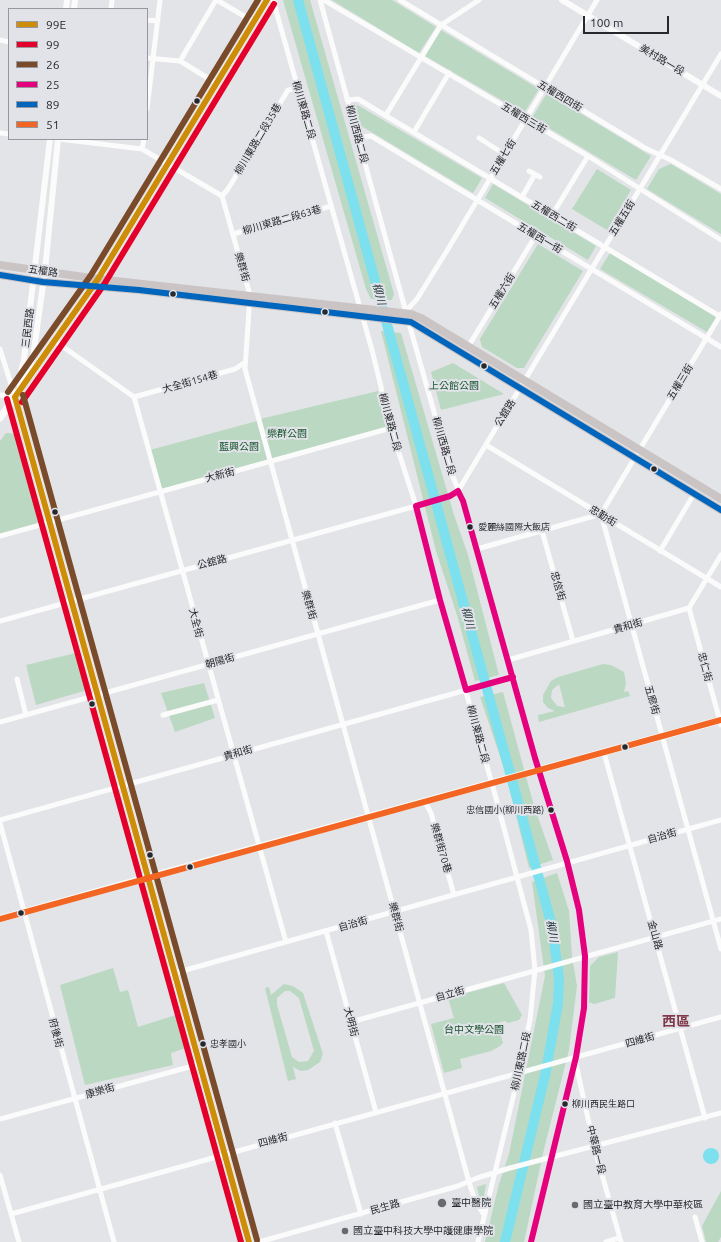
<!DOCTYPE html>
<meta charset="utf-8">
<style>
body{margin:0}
#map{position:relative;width:721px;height:1242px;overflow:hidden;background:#e3e4e7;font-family:Ubuntu,sans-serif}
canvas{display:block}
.legend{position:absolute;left:8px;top:8px;width:140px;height:132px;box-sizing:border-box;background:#e1e3e9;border:1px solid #97989d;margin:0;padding:5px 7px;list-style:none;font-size:12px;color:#27282b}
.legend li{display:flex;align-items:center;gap:8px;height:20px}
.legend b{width:20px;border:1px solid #97989d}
.scale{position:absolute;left:583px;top:16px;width:86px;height:18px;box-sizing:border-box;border:2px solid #27282b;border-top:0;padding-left:5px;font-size:12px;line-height:14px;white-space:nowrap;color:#27282b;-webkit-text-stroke:3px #e1e3e9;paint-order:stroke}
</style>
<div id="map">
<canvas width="721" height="1242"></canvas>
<ul class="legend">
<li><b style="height:5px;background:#cd8d09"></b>99E</li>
<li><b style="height:5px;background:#e4002b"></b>99</li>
<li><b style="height:5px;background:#7a4b2a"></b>26</li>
<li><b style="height:5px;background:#e5007d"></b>25</li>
<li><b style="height:5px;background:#0065bd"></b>89</li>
<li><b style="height:5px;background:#f26522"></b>51</li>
</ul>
<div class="scale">100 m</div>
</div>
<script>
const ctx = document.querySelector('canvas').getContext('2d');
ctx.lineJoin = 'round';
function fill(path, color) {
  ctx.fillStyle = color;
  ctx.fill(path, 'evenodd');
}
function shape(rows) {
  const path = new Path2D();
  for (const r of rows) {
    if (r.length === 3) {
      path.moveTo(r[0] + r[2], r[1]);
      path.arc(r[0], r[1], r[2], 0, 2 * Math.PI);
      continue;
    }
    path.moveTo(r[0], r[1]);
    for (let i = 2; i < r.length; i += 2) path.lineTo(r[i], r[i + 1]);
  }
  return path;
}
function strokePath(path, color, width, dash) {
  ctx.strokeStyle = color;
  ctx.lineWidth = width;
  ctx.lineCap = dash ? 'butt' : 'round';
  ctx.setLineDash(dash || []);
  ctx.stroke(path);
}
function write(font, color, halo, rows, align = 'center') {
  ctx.font = font + ' Ubuntu,"Noto Sans TC",sans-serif';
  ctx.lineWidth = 4;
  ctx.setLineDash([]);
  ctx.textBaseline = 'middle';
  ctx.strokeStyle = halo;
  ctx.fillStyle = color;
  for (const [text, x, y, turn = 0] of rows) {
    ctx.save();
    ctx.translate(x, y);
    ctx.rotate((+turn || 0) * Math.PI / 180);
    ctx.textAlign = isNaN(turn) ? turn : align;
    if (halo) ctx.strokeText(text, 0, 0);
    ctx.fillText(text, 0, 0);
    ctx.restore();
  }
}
fill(shape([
 [283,0,310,0,394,294,392,300,371,299,366,289],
 [332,0,392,0,436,27,419,53],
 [441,30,539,89,524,113,425,56],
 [547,93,651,156,636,180,532,118],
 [354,103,482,178,473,193,358,124],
 [671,164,721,194,721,234,647,189,659,169],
 [597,169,631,190,607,230,572,209],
 [493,184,596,246,588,260,485,198],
 [538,244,583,271,524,368,517,368,482,347,480,339],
 [610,253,714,314,716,318,707,332,600,269],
 [381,331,401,333,454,515,468,555,499,675,475,681,457,615,436,551],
 [453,363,504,394,441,410,431,372],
 [378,391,388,428,271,459,260,419],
 [257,421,267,460,161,489,150,450],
 [6,433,17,434,41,513,38,523,0,537,0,441],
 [76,653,87,690,36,705,26,665],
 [603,664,611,665,624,672,626,683,624,692,628,691,630,696,539,722,538,715,555,711,548,708,543,702,543,695,551,681,558,677],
 [559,684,565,707,564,707,557,706,551,698,552,690],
 [204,683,215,718,175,732,161,693],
 [503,692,534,806,553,860,529,868,505,771,480,697],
 [557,873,569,911,572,956,577,986,569,1050,544,1149,524,1242,485,1242,499,1184,509,1154,545,976,532,882],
 [618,952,615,998,594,1004,589,1002,590,966,599,957],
 [113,968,120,992,128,990,138,1027,176,1015,186,1048,171,1053,173,1065,85,1085,60,985],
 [504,983,522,1015,519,1020,508,1023,505,1021,497,1023,503,1043,500,1046,491,1051,460,1059,462,1068,444,1073,431,1024,454,1018,448,998],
 [284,984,293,986,303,993,323,1054,320,1062,308,1070,301,1071,293,1067,296,1079,288,1081,265,988,269,987,271,995],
 [285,991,290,991,299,998,314,1051,308,1061,299,1062,292,1057,277,1005,277,998],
 [486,1184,483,1202,481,1204,477,1187],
 [721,1191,721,1237,718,1242,706,1242,702,1226]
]), '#bad8c2');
fill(shape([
 [711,1156,8]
]), '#7ce0ef');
strokePath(shape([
 [298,0,552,926,559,979,558,1003,546,1071,505,1242]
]), '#7ce0ef', 10);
strokePath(shape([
 [217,0,254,22],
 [273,0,372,350,391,428,416,506,440,600,496,798,531,930,535,970,530,1020,517,1081,478,1242],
 [320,0,412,334,451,472,463,501,477,549,535,758,544,784,567,861,579,910,585,956,584,1008,576,1057,531,1242],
 [324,0,588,156,721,240],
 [400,0,645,148,671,160,721,189],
 [111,9,112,0],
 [147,20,158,21],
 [0,40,9,42],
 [147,58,180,61,216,83],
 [180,61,216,0],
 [347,100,358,99,363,102,721,317],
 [147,109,160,0],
 [386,115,441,25,479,0],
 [414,132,449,73],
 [0,133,9,134],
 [358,138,371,136,721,347],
 [479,138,504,154],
 [59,139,142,149,222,196,250,295,245,369,469,1182,474,1198,484,1215],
 [142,149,144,139],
 [529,171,540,177],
 [222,196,228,189,288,90,298,88],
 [522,197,535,174],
 [552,215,588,156],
 [233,234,331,206],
 [405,312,417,299,448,249,597,0],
 [721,314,601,514,721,949],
 [55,341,134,397,286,942],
 [468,347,536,235],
 [0,349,15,397,0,395],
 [134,397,235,369,244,363],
 [486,445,721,587],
 [542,531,573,641],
 [0,536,391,428],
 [477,549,601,514],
 [660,551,694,494],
 [689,608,721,725],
 [0,621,416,506,450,496,458,491,721,54],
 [508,660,689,608,721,555],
 [17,679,26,715],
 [163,715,218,700],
 [0,722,440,600],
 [604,753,705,1118],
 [425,802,431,813,454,895],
 [0,820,513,677],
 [0,823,114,1242],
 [326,931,376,1112],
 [175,973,721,820],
 [351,1022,721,919],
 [576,1064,594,1146,621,1242],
 [0,1119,200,1064],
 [335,1123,361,1214],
 [0,1175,19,1242],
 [11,1214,721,1017],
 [695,1217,702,1242],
 [259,1242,458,1186,477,1178,510,1168,721,1113],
 [606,1242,619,1238]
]), '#fbfbfb', 5);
strokePath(shape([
 [562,0,721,96],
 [66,9,67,0],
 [74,9,75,0],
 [19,382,24,359,50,139],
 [20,386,33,357,45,270,58,139]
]), '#fbfbfb', 6);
strokePath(shape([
 [15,397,249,1242],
 [0,418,98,279,267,0],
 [0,919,148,877,721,720]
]), '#fbfbfb', 7);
strokePath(shape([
 [0,265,98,279,411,314,421,318,721,499],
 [0,275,43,282,139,290,411,322,721,510]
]), '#cbc4c4', 8);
strokePath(shape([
 [15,397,249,1242],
 [15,397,98,279,267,0]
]), '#cd8d09', 6);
strokePath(shape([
 [7,399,241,1242],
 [22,402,105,283,274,4]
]), '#e4002b', 6);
strokePath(shape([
 [8,392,91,275,258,0],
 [23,395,257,1240]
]), '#7a4b2a', 6);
strokePath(shape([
 [458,491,463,501,535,758,567,861,579,910,585,956,584,1008,576,1057,531,1242],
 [458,491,450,496,416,506,440,600,466,690,513,677]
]), '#e5007d', 6);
strokePath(shape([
 [0,275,43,282,139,290,411,322,721,510]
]), '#0065bd', 6);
strokePath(shape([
 [0,919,721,720]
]), '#f26522', 6);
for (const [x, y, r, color] of [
 [197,101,3.5,"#27282b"],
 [173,294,3.5,"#27282b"],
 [325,312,3.5,"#27282b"],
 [484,366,3.5,"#27282b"],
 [654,469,3.5,"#27282b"],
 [55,512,3.5,"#27282b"],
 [470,527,3.5,"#27282b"],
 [92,704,3.5,"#27282b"],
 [625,747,3.5,"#27282b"],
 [551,810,3.5,"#27282b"],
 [150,855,3.5,"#27282b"],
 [190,867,3.5,"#27282b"],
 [21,913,3.5,"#27282b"],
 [203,1044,3.5,"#27282b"],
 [565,1104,3.5,"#27282b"],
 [442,1203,5,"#696a6d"],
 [575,1205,4,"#696a6d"],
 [345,1231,4,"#696a6d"]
]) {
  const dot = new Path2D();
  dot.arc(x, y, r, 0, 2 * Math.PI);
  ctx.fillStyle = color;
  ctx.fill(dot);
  strokePath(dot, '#e1e3e9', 1.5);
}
write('9px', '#27282b', '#e1e3e9', [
 ["愛麗絲國際大飯店",478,527],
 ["忠信國小(柳川西路)",544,810,"right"],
 ["忠孝國小",210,1044],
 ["柳川西民生路口",572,1104]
], 'left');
write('10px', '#27282b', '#e1e3e9', [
 ["美村路一段",662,60,31],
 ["五權西四街",560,96,31],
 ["柳川東路二段",304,110,74],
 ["五權西三街",524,118,31],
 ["柳川西路二段",357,134,75],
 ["柳川東路二段35巷",258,139,-59],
 ["五權七街",503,157,-59],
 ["五權西二街",554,216,31],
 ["五權五街",622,218,-59],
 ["柳川東路二段63巷",282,220,-16],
 ["五權西一街",540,238,31],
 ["樂群街",242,267,74],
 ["五權路",43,271,8],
 ["五權六街",502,291,-59],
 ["三民西路",28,328,-83],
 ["大全街154巷",190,382,-16],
 ["五權三街",680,382,-59],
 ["公舘路",505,413,-59],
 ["柳川東路二段",390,422,75],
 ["柳川西路二段",444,446,74],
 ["大新街",220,475,-15],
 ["忠勤街",603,516,31],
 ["公舘路",212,562,-15],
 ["忠信街",558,586,74],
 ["樂群街",309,605,74],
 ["大全街",196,623,75],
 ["貴和街",628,626,-16],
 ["朝陽街",220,661,-16],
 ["忠仁街",705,667,75],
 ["五廊街",652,700,74],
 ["柳川東路二段",478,734,75],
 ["貴和街",238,753,-16],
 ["自治街",662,836,-16],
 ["樂群街70巷",441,848,74],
 ["樂群街",396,917,75],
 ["自治街",353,924,-16],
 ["金山路",655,935,74],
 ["自立街",450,994,-16],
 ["大明街",351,1022,75],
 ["府後街",56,1033,75],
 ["四維街",640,1040,-16],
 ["柳川東路二段",521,1061,-78],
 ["康樂街",100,1091,-16],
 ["四維街",273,1140,-15],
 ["中華路一段",596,1150,76],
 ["民生路",385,1207,-16]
]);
write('10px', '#16532b', '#e1e3e9', [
 ["上公館公園",454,386],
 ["樂群公園",287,434],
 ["藍興公園",239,447],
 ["台中文學公園",474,1030]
]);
write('10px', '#27282b', '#e1e3e9', [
 ["臺中醫院",451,1203],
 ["國立臺中教育大學中華校區",583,1205],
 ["國立臺中科技大學中護健康學院",353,1231]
], 'left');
write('italic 11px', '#152d31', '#e1e3e9', [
 ["柳川",379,294,75],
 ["柳川",468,618,75],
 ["柳川",552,931,80]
]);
write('bold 14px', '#813949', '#e1e3e9', [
 ["西區",676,1021]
]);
</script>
